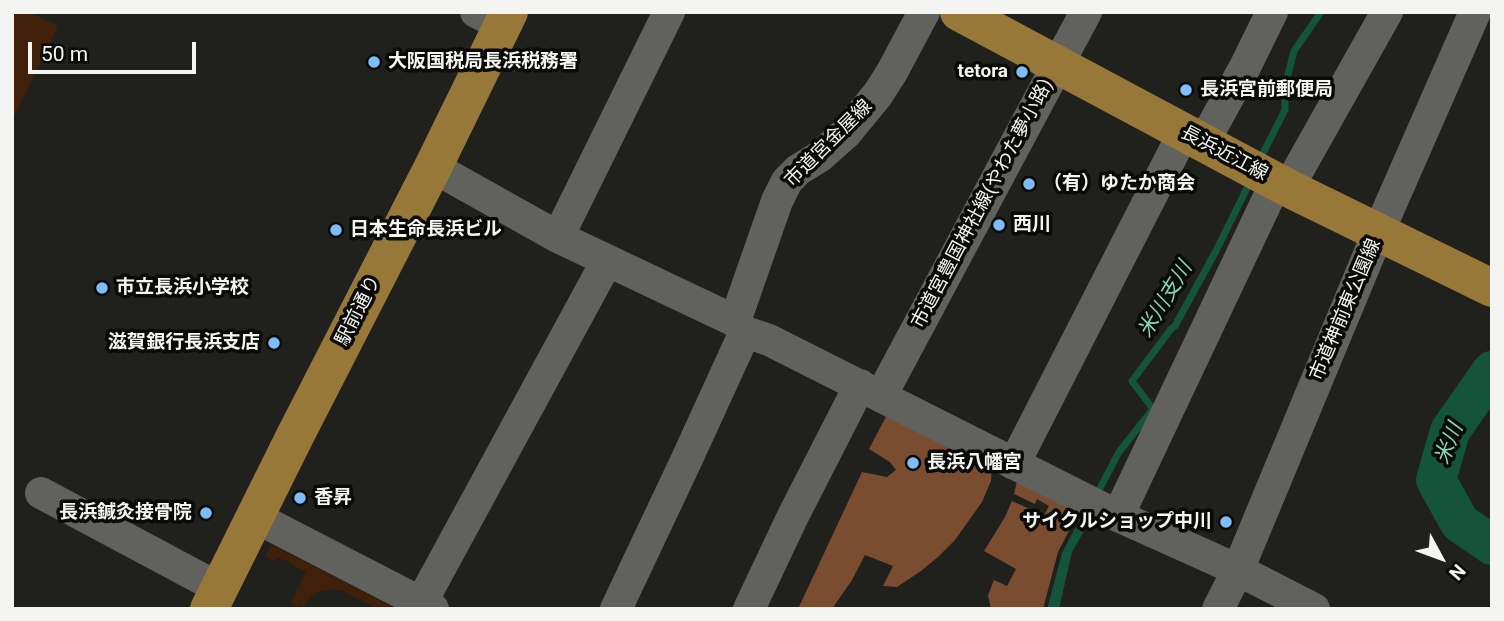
<!DOCTYPE html>
<meta charset="utf-8">
<style>
body{margin:0}
#map{position:relative;width:1504px;height:621px;overflow:hidden;background:#20201d;font-family:Roboto,sans-serif}
canvas{display:block}
.frame{position:absolute;inset:0;border:14px solid #f4f4f2;pointer-events:none}
.north{position:absolute;left:1406px;top:523px;width:70px;height:70px;-webkit-text-stroke:5px #0a0a08;paint-order:stroke;rotate:131deg;font-size:19px;font-weight:700;line-height:28px;text-align:center;color:#f4f4f2}
.north::after{content:'';display:block;margin:auto;width:24px;height:32px;background:#f4f4f2;clip-path:polygon(50% 0,100% 100%,50% 72%,0 100%)}
.scale{position:absolute;left:28px;top:42px;width:168px;height:32px;box-sizing:border-box;border:4px solid #f4f4f2;border-top:0;padding-left:9px;font-size:21px;line-height:24px;white-space:nowrap;color:#f4f4f2;-webkit-text-stroke:5px #0a0a08;paint-order:stroke}
</style>
<div id="map">
<canvas width="1504" height="621"></canvas>
<div class="frame"></div>
<div class="north">N</div>
<div class="scale">50 m</div>
</div>
<script>
const ctx = document.querySelector('canvas').getContext('2d');
ctx.lineJoin = 'round';
function fill(path, color) {
  ctx.fillStyle = color;
  ctx.fill(path, 'evenodd');
}
function shape(rows) {
  const path = new Path2D();
  for (const r of rows) {
    path.moveTo(r[0], r[1]);
    for (let i = 2; i < r.length; i += 2) path.lineTo(r[i], r[i + 1]);
  }
  return path;
}
function strokePath(path, color, width, dash) {
  ctx.strokeStyle = color;
  ctx.lineWidth = width;
  ctx.lineCap = dash ? 'butt' : 'round';
  ctx.setLineDash(dash || []);
  ctx.stroke(path);
}
function write(font, color, halo, rows, align = 'center') {
  ctx.font = font + ' Roboto,"Noto Sans JP",sans-serif';
  ctx.lineWidth = 7;
  ctx.setLineDash([]);
  ctx.textBaseline = 'middle';
  ctx.strokeStyle = halo;
  ctx.fillStyle = color;
  for (const [text, x, y, turn = 0] of rows) {
    ctx.save();
    ctx.translate(x, y);
    ctx.rotate((+turn || 0) * Math.PI / 180);
    ctx.textAlign = isNaN(turn) ? turn : align;
    if (halo) ctx.strokeText(text, 0, 0);
    ctx.fillText(text, 0, 0);
    ctx.restore();
  }
}
fill(shape([
 [12,12,33,12,33,14,58,26,12,121],
 [272,545,396,609,379,609,343,591,333,589,318,592,310,598,304,606,300,604,298,607,290,602,297,592,296,591,297,587,300,588,301,584,300,583,306,571,295,567,295,565,286,560,285,561,277,557,275,561,265,556]
]), '#41200a');
fill(shape([
 [889,411,992,463,991,481,982,502,955,540,938,557,921,571,897,587,883,586,893,566,865,555,852,580,832,609,798,609,862,472,887,477,896,470,890,462,869,449],
 [1018,476,1081,508,1058,552,1043,609,991,609,988,595,994,580,1007,586,1016,569,984,551,1005,517,1012,501,1032,510,1030,514,1042,519,1049,506,1037,499,1035,504,1014,494]
]), '#7a4c30');
fill(shape([
 [1085,509,1094,514,1072,552,1059,609,1047,609,1062,553]
]), '#15543c');
strokePath(shape([
 [1261,157,1285,110,1285,87,1294,51,1321,12],
 [1097,494,1119,452,1153,409,1132,381,1171,329,1175,326,1217,249,1248,186]
]), '#15543c', 7);
strokePath(shape([
 [1492,371,1450,431,1436,480,1460,523,1492,545]
]), '#15543c', 40);
strokePath(shape([
 [476,12,502,25],
 [1203,143,1245,67,1272,12],
 [433,167,558,237,735,321,745,332,769,340,1118,516,1238,570,1314,609],
 [1288,188,1387,12],
 [558,237,669,12],
 [735,321,777,201,787,181,798,170,819,157,846,133,878,94,892,72,924,12],
 [881,396,1086,12],
 [1014,464,1184,132],
 [41,493,200,578,220,587],
 [1118,516,1276,182],
 [255,517,433,609],
 [421,603,607,261],
 [616,609,686,461,745,332],
 [749,609,793,516,860,385],
 [1218,609,1238,570,1378,233,1475,12]
]), '#61615e', 32);
strokePath(shape([
 [959,12,1288,188,1492,288],
 [209,609,295,436,433,167,509,12]
]), '#987839', 38);
for (const [x, y, r, color] of [
 [374,62,7,"#7dbef9"],
 [1022,72,7,"#7dbef9"],
 [1186,90,7,"#7dbef9"],
 [1029,184,7,"#7dbef9"],
 [999,225,7,"#7dbef9"],
 [336,230,7,"#7dbef9"],
 [102,288,7,"#7dbef9"],
 [274,343,7,"#7dbef9"],
 [913,463,7,"#7dbef9"],
 [300,498,7,"#7dbef9"],
 [206,513,7,"#7dbef9"],
 [1226,522,7,"#7dbef9"]
]) {
  const dot = new Path2D();
  dot.arc(x, y, r, 0, 2 * Math.PI);
  ctx.fillStyle = color;
  ctx.fill(dot);
  strokePath(dot, '#0a0a08', 2.5);
}
write('bold 19px', '#f4f4f2', '#0a0a08', [
 ["大阪国税局長浜税務署",388,62],
 ["tetora",1008,72,"right"],
 ["長浜宮前郵便局",1200,90],
 ["（有）ゆたか商会",1043,184],
 ["西川",1013,225],
 ["日本生命長浜ビル",350,230],
 ["市立長浜小学校",116,288],
 ["滋賀銀行長浜支店",260,343,"right"],
 ["長浜八幡宮",927,463],
 ["香昇",314,498],
 ["長浜鍼灸接骨院",192,513,"right"],
 ["サイクルショップ中川",1212,522,"right"]
], 'left');
write('19px', '#f4f4f2', '#0a0a08', [
 ["市道宮金屋線",829,144,-45],
 ["長浜近江線",1224,154,28],
 ["市道宮豊国神社線(やわた夢小路)",983,204,-62],
 ["市道神前東公園線",1346,310,-67],
 ["駅前通り",359,311,-63]
]);
write('italic 21px', '#81dbb2', '#0a0a08', [
 ["米川支川",1166,300,-59],
 ["米川",1450,444,-68]
]);
</script>
